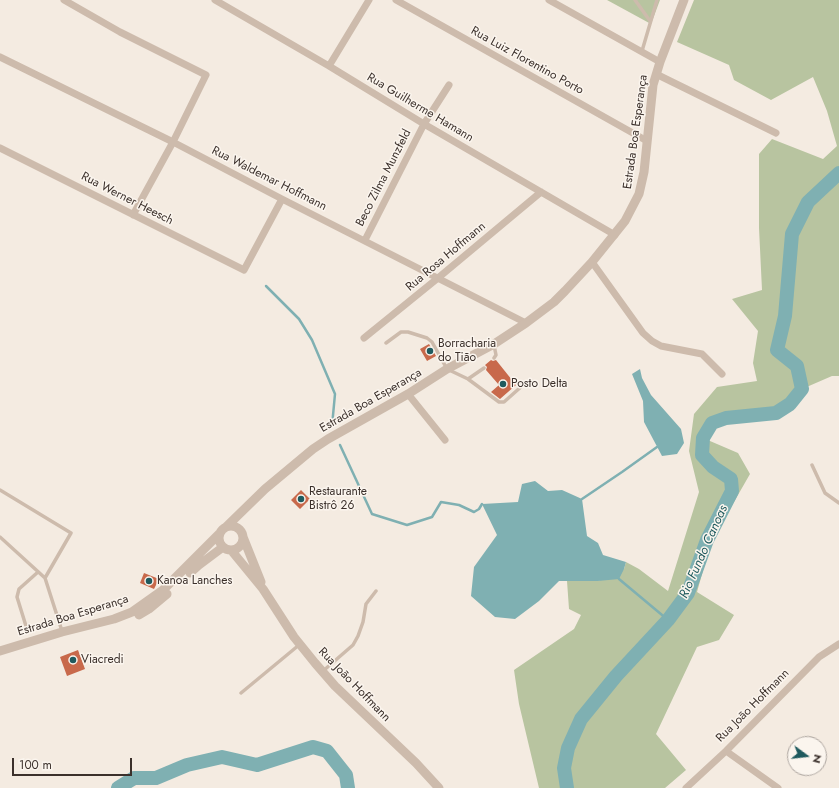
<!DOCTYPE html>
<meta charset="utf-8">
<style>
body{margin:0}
#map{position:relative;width:839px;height:788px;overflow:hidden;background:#f4ebe1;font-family:Jost,sans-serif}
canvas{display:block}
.north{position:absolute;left:787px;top:736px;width:40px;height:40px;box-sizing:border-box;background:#fbf5ee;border:1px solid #aea6a0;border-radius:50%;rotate:105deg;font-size:11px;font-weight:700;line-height:16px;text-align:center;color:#3b302b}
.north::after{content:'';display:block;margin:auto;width:14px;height:18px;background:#1f5a5e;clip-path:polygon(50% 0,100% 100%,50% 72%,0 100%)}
.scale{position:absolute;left:12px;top:758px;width:120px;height:18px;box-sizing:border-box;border:2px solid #3b302b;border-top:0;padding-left:5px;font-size:12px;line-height:14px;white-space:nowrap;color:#3b302b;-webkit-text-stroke:3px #fbf5ee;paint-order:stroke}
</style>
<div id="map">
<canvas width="839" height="788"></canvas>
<div class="north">N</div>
<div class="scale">100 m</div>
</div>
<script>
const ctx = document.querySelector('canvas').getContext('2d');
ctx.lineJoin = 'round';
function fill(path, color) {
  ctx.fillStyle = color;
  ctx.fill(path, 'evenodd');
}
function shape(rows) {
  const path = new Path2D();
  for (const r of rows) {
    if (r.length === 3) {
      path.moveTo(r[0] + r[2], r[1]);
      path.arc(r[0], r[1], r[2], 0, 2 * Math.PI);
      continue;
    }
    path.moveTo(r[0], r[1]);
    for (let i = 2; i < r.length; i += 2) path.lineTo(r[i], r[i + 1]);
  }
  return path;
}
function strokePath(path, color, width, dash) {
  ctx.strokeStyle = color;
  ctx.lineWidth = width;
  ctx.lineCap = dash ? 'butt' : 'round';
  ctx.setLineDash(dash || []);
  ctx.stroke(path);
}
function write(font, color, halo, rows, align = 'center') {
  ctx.font = font + ' Jost,sans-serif';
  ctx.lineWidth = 3;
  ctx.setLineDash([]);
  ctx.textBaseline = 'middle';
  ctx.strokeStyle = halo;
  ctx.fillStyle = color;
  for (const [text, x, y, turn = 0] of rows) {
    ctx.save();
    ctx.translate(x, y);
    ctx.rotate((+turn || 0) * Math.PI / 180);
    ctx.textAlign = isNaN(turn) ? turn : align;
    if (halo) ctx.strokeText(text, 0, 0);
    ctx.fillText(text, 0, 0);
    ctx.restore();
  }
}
fill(shape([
 [607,0,660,0,651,24],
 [694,0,839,0,839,376,832,376,802,389,776,413,726,418,712,423,703,438,738,453,750,474,711,542,697,592,734,615,719,640,697,647,656,734,686,770,665,788,539,788,519,704,514,670,574,629,581,615,569,609,567,581,598,581,624,569,626,562,639,569,668,591,699,492,689,451,694,414,717,387,757,381,753,363,758,331,732,299,762,290,759,228,759,154,772,139,823,159,837,146,827,111,813,77,771,100,734,80,729,65,677,42]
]), '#b8c4a0');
fill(shape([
 [640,369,642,378,651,395,681,429,684,443,677,454,662,456,644,422,643,401,632,374],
 [535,481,548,491,562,490,582,499,587,536,598,543,603,555,626,562,624,569,619,579,598,581,559,581,539,601,515,619,495,617,471,596,474,567,497,535,482,504,518,502,522,484]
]), '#7fb0b2');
strokePath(shape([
 [266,286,299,319,312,340,335,394,332,426],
 [340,445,372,514,407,525,432,517,441,502,459,505,474,512,479,509,482,504],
 [582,499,622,472,657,447],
 [619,579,668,620]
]), '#7fb0b2', 2.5);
strokePath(shape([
 [118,788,134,778,156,778,187,765,222,757,257,765,313,747,327,751,346,775,348,788],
 [567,788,564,768,568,748,581,719,616,676,668,620,688,593,707,540,732,491,731,479,713,467,702,455,703,438,712,423,726,418,776,413,790,404,802,389,797,366,777,350,785,316,792,234,808,202,839,173]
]), '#7fb0b2', 14);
fill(shape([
 [429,344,436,356,427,361,420,349],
 [491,360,493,361,496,360,516,385,500,399,491,392,499,385,486,370,487,367,485,365],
 [301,490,310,499,300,509,291,500],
 [144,573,159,579,154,589,140,583],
 [78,650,85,669,67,676,60,657]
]), '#c8694b');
strokePath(shape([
 [635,0,650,21],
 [642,51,657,0],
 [386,343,401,332,408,332,427,338,432,342,447,369,468,379,499,402,504,402,522,386],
 [494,345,496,355,494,358],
 [468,379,484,368],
 [812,465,825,493,839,503],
 [0,490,71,533,45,578],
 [0,537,45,578,62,631],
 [26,626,17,597,19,589,38,572],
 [323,671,353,645,358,636,363,622,366,604,376,591],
 [241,693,299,645]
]), '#cdbbac', 3.5);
strokePath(shape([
 [64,0,120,32,206,75,173,142,133,215],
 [215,0,329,66,424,124,615,235],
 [396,0,647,141],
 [549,0,660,62],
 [0,57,173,142,282,199,526,323],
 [329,66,369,0],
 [656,74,776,133],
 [0,148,244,270,282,199],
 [365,240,424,124,449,85],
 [592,262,643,333,652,341,661,346,702,354,722,374],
 [364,338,438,278,541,192],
 [408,394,445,440],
 [726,751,778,788],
 [686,788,726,751,819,657,839,644]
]), '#cdbbac', 7);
strokePath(shape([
 [231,538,12],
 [226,527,265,489,313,449,328,439,408,394,447,369,494,344,526,323,554,302,565,291,592,262,625,221,639,194,644,172,653,85,660,62,684,0],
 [243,537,261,582],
 [231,550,263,589,294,637,315,663,335,686,416,763,439,788],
 [190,573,199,565,223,547],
 [139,615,149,609,167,594],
 [0,651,62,632,114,619,132,612,163,590,219,534]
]), '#cdbbac', 9);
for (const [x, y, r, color] of [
 [430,351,4,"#1f5a5e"],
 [503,384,4,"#1f5a5e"],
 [301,499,4,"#1f5a5e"],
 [149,581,4,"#1f5a5e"],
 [73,660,4,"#1f5a5e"]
]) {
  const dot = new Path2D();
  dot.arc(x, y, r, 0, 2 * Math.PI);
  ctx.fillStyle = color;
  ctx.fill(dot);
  strokePath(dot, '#fbf5ee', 1.5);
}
write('12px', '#3b302b', '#fbf5ee', [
 ["Rua Luiz Florentino Porto",527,61,29],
 ["Rua Guilherme Hamann",420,108,31],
 ["Estrada Boa Esperança",636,132,-82],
 ["Beco Zilma Munzfeld",384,178,-63],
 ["Rua Waldemar Hoffmann",269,179,27],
 ["Rua Werner Heesch",127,199,27],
 ["Rua Rosa Hoffmann",446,257,-40],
 ["Estrada Boa Esperança",371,401,-30],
 ["Estrada Boa Esperança",73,616,-17],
 ["Rua João Hoffmann",354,685,46],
 ["Rua João Hoffmann",753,706,-45]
]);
write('12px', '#3b302b', '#fbf5ee', [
 ["Borracharia",438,344],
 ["do Tião",438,358],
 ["Posto Delta",511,384],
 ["Restaurante",309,492],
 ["Bistrô 26",309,506],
 ["Kanoa Lanches",157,581],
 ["Viacredi",81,660]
], 'left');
write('italic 13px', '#1f5a5e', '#fbf5ee', [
 ["Rio Fundo Canoas",704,552,-66]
]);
</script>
